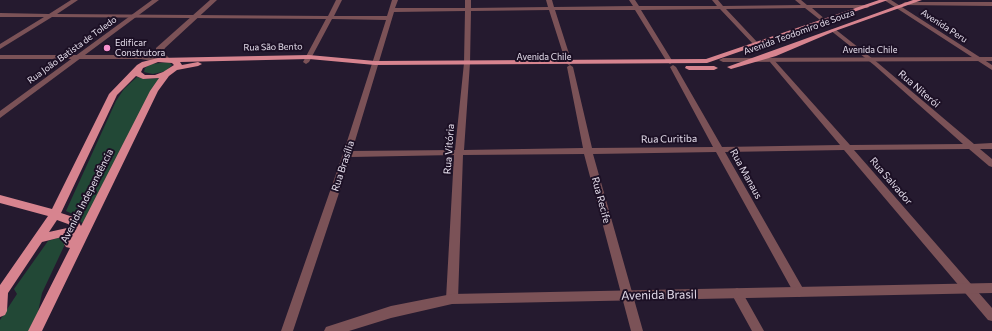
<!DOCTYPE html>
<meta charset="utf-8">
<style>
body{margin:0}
canvas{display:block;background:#251a2f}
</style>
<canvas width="992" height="331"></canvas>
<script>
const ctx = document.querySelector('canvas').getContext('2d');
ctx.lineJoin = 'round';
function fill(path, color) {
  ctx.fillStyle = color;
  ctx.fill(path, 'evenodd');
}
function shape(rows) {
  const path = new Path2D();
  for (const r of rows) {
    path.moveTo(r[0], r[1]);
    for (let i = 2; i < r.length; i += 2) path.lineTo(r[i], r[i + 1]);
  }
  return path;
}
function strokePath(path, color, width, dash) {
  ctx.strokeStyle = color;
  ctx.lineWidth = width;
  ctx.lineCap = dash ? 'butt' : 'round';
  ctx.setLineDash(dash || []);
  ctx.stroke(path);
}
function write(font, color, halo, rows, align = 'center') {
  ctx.font = font + ' Commissioner,sans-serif';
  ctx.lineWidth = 4;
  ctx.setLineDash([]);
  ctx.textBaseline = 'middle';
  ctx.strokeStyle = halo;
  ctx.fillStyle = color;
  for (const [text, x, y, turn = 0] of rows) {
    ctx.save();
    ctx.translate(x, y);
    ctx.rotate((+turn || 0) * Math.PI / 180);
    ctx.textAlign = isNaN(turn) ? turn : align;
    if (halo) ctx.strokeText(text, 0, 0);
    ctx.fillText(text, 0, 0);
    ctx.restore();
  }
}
fill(shape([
 [169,62,172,65,166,71,153,74,144,72,145,68,151,64],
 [137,77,145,79,162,78,83,224,75,215,66,211,116,101,124,89],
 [64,236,67,236,66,242,42,293,38,312,29,331,0,331,0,320,17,294,14,289,48,241]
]), '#224836');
fill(shape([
 [71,0,78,0,57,14,328,16,336,0,342,0,334,16,387,16,392,0,398,0,395,8,465,8,465,0,471,0,471,8,548,7,546,0,552,0,554,7,633,6,629,0,635,0,639,6,717,6,712,0,718,0,723,6,801,5,795,0,801,0,807,5,869,5,869,7,867,8,812,8,826,20,827,21,824,23,805,8,726,9,758,43,758,45,756,46,754,45,720,9,641,10,673,62,670,64,667,62,635,10,555,10,572,63,569,65,566,63,549,10,471,11,470,63,464,150,583,148,567,67,570,65,573,67,592,148,713,147,670,67,673,65,676,67,722,147,840,145,770,62,770,60,772,59,774,60,850,145,963,144,874,65,830,30,835,29,878,63,974,144,992,143,992,149,980,149,992,159,992,167,989,166,969,149,854,150,992,308,992,321,988,320,844,150,725,152,805,292,803,295,799,297,795,295,716,152,593,154,643,331,631,331,584,154,463,155,458,299,456,302,452,304,448,302,446,299,454,155,351,157,293,331,281,331,343,154,386,20,332,19,309,62,306,64,303,62,326,19,52,17,0,49,0,44,44,17,0,17,0,13,49,14,71,0],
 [465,11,464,63,455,150,352,151,394,12,465,11],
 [884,0,891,0,992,65,992,70,884,0],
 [905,2,992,2,992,6,903,5,902,4,905,2],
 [0,55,141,55,158,58,161,60,158,62,141,59,0,59,0,55],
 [737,288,741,290,764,331,752,331,731,293,733,290,737,288]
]), '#7b5257');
fill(shape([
 [152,0,159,0,0,118,0,111,152,0],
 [210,0,217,0,165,48,163,52,171,60,167,62,164,62,156,53,156,48,210,0],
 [992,57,992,61,723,62,719,60,723,58,992,57],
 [992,283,992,293,452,304,391,318,349,331,324,331,326,327,391,306,452,294,992,283]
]), '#7b5257');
fill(shape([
 [879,0,888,0,707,63,375,65,309,59,180,62,182,65,198,62,202,64,198,66,177,70,169,76,158,91,42,331,28,331,70,248,66,247,64,244,66,236,42,242,8,293,7,311,5,315,0,317,0,285,48,216,0,203,0,195,52,209,109,94,137,65,142,62,158,58,309,55,375,61,706,59,879,0],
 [158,62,172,63,174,65,163,72,155,75,145,75,141,72,143,68,158,62],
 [136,76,143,79,159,78,150,91,81,226,76,218,61,213,117,95,136,76],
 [57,220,68,224,71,229,67,228,49,232,57,220],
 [913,0,922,0,835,31,776,56,731,69,727,67,913,0],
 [686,66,714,66,718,68,714,70,689,70,685,68,686,66]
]), '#d7848f');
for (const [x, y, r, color] of [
 [107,48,4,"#f790ce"]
]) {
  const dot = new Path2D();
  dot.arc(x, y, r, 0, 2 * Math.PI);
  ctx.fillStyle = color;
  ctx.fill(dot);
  strokePath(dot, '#1c1025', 1.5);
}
write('9px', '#e5deec', '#1c1025', [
 ["Avenida Peru",944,26,33],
 ["Avenida Teodomiro de Souza",799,32,-20],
 ["Rua São Bento",273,47,-1],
 ["Rua João Batista de Toledo",72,50,-36],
 ["Avenida Chile",870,50],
 ["Avenida Chile",544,57]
]);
write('9px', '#e5deec', '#1c1025', [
 ["Edificar",115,43],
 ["Construtora",115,53]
], 'left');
write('10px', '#e5deec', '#1c1025', [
 ["Rua Niterói",919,89,41],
 ["Rua Curitiba",669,139,-1],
 ["Rua Vitória",449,149,-86],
 ["Rua Brasília",343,166,-72],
 ["Rua Manaus",746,174,61],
 ["Rua Salvador",891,181,49],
 ["Avenida Independência",87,196,-63],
 ["Rua Recife",601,200,75]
]);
write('12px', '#e5deec', '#1c1025', [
 ["Avenida Brasil",659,295,-1]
]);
</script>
